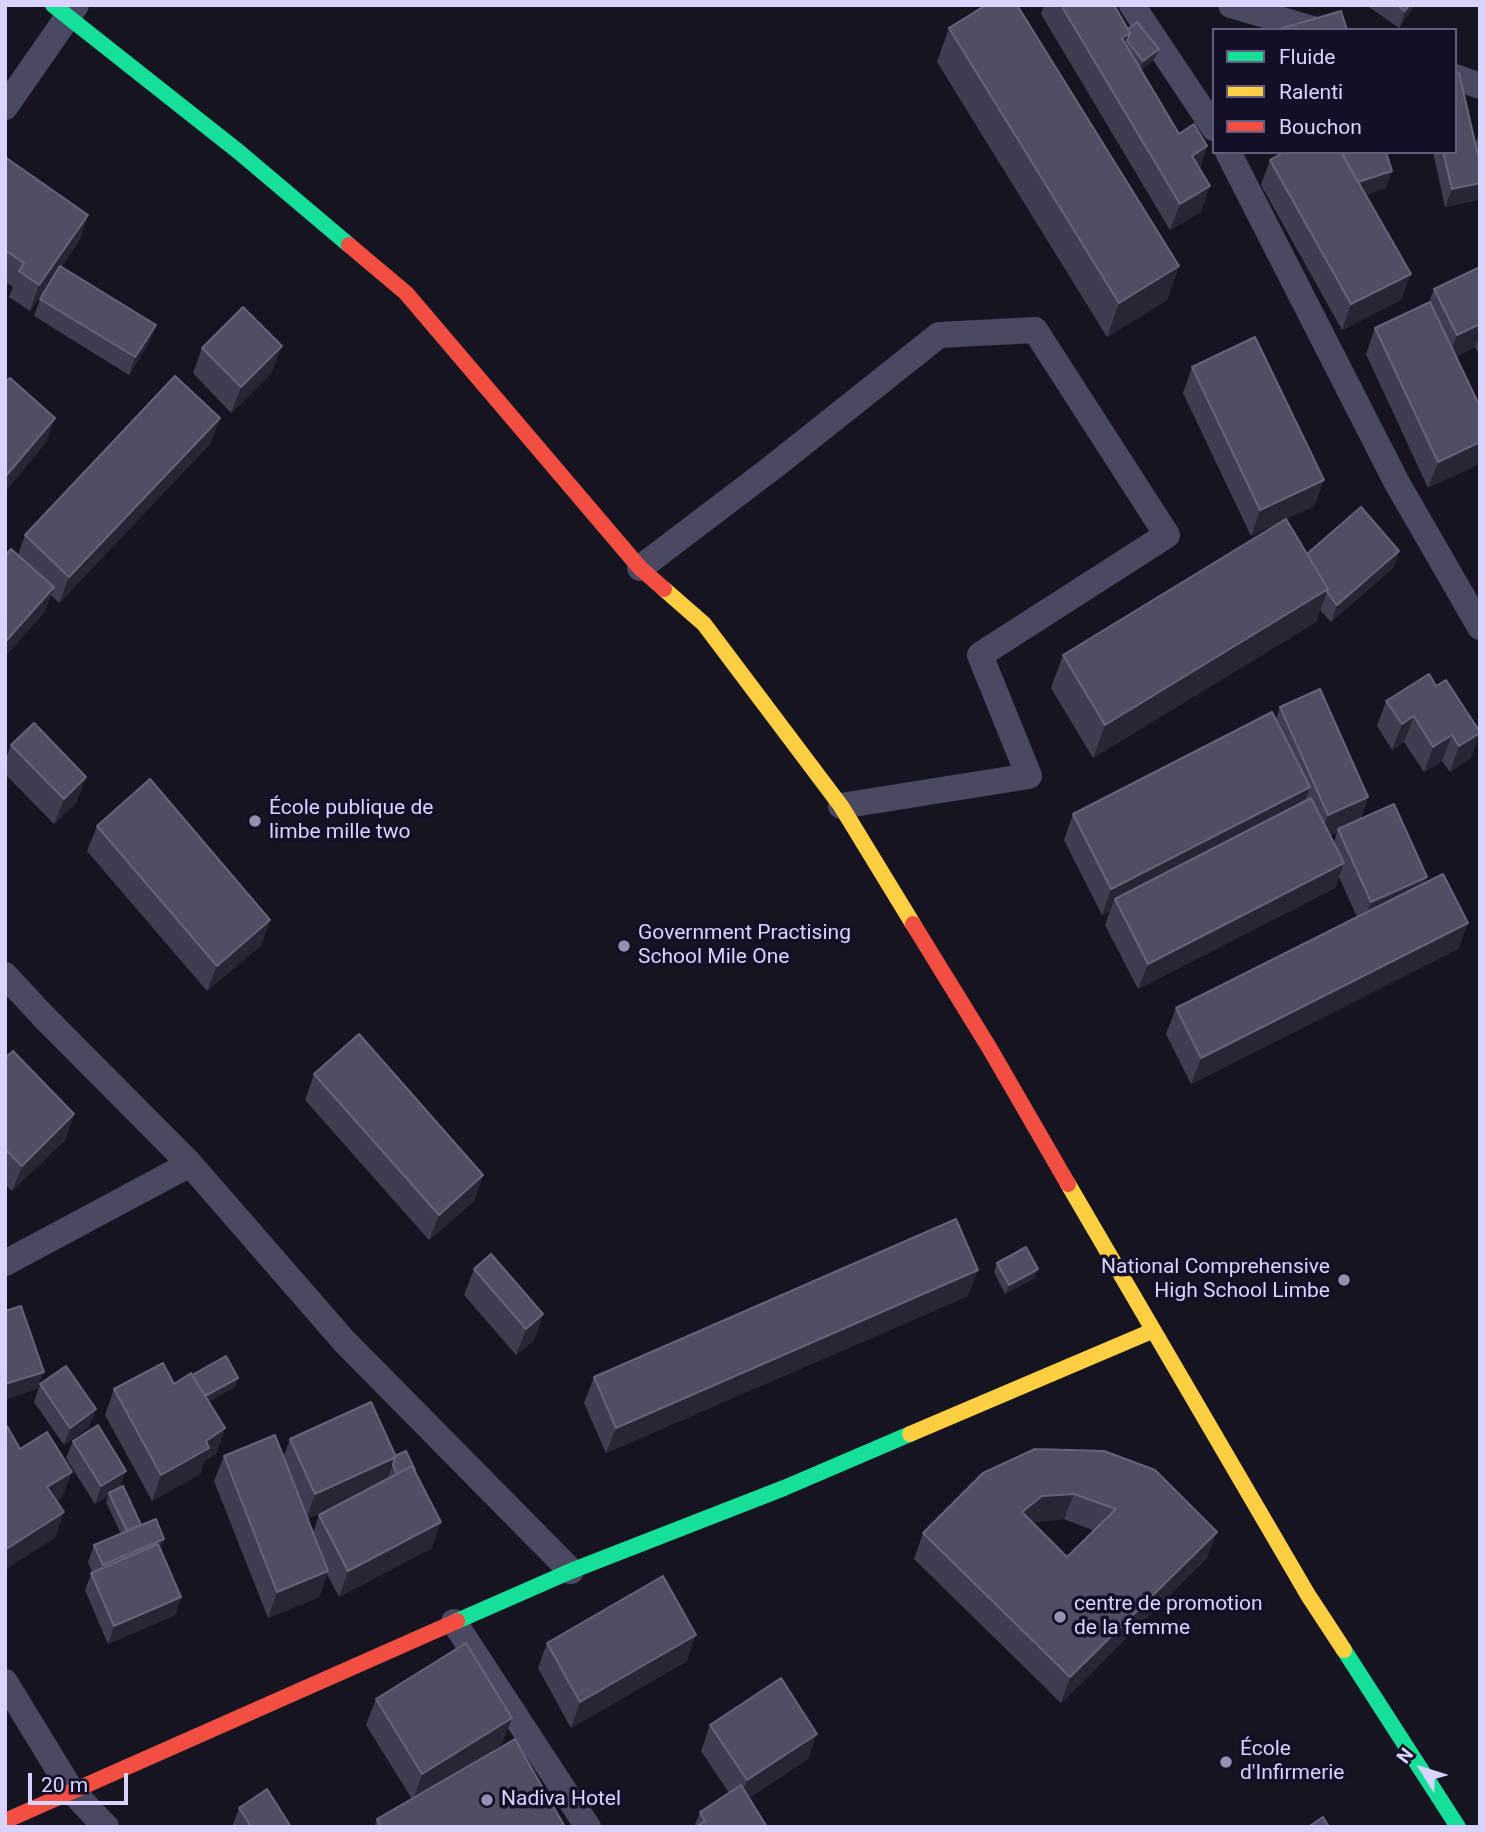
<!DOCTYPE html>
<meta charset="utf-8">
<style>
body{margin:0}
#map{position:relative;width:1485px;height:1832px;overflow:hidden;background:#161421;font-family:Roboto,sans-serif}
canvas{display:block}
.frame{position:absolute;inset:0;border:7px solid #d9d4ff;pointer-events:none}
.legend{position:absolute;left:1212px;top:28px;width:245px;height:126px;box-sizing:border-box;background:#130f26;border:2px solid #625e7d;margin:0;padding:9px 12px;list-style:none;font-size:21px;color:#d9d4ff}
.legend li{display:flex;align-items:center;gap:14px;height:35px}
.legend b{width:35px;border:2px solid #625e7d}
.north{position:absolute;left:1387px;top:1734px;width:70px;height:70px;-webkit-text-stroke:5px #130f26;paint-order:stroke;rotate:308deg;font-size:19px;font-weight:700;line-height:28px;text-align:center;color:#d9d4ff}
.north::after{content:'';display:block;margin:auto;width:24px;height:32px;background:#d9d4ff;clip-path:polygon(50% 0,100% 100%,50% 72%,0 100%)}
.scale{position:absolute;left:28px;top:1773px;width:100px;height:32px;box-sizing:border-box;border:4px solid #d9d4ff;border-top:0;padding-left:9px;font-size:21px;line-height:24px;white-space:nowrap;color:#d9d4ff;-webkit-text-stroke:5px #130f26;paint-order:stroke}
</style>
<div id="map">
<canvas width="1485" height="1832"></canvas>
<div class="frame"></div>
<ul class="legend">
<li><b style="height:9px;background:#16e098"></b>Fluide</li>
<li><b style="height:9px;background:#ffcf43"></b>Ralenti</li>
<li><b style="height:9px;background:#f24e42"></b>Bouchon</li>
</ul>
<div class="north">N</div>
<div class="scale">20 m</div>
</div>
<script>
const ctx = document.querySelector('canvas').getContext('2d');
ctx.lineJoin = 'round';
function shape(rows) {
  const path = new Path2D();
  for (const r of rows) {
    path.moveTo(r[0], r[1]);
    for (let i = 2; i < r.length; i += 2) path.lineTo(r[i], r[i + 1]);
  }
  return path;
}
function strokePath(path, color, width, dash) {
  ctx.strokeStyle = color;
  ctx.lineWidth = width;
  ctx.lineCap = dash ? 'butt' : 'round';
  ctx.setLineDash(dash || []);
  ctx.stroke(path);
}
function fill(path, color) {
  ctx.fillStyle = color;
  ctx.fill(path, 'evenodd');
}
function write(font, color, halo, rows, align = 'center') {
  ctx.font = font + ' Roboto,sans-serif';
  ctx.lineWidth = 7;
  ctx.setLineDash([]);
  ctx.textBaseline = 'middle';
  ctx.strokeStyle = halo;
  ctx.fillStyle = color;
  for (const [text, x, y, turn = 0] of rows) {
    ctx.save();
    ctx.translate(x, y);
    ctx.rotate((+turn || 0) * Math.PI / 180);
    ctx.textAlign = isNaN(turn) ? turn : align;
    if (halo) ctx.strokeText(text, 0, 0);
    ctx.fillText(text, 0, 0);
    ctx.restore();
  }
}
strokePath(shape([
 [1132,5,1214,128],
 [1231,5,1316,30],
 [1455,77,1480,86],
 [5,107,76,5],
 [1228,152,1397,483,1480,627],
 [640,568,773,467,939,335,1035,330,1167,535,980,655,1029,776,841,806],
 [5,975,44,1017,190,1164,344,1341,571,1571],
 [5,1263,190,1164],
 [454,1622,588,1827],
 [5,1682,71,1790,106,1827]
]), '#4a4962', 26);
strokePath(shape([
 [53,5,239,152,349,245],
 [457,1621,571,1571,784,1488,910,1434],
 [1344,1650,1458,1827]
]), '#16e098', 16);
strokePath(shape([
 [664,589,704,624,841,806,913,924],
 [1068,1184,1308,1595,1344,1650],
 [910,1434,1152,1331]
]), '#ffcf43', 16);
strokePath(shape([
 [349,245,406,293,640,568,664,589],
 [913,924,990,1049,1068,1184],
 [5,1821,457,1621]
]), '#f24e42', 16);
fill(shape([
 [1044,5,1114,5,1128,29,1159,49,1155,58,1141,70,1179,134,1207,146,1200,168,1201,212,1170,230,1041,14],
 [1366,5,1415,5,1399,28],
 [949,28,1179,266,1167,300,1107,337,937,62],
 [1480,131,1480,161,1479,159,1478,200,1445,207,1433,152,1455,152,1475,144],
 [1284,152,1386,152,1392,171,1386,188,1366,195,1401,300,1342,330,1261,185,1270,160],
 [5,157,88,215,79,241,61,267,156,325,149,342,129,375,34,316,40,299,54,276,30,311,9,297,13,287,5,282],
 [1480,267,1480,357,1475,347,1456,357,1480,407,1428,488,1366,354,1375,328,1429,302,1434,289],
 [202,348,272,372,231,413,193,373],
 [1192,367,1324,480,1314,506,1286,519,1307,554,1399,551,1393,568,1331,622,1320,610,1316,622,1093,758,1051,688,1063,655,1282,521,1251,536,1183,393],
 [220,418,210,444,59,603,51,595,44,613,18,555,25,535],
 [1429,674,1471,758,1450,772,1442,761,1424,772,1404,742,1392,750,1377,726,1386,701],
 [1280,707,1368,797,1360,820,1427,877,1424,883,1468,923,1458,949,1191,1084,1166,1034,1176,1008,1357,917,1339,877,1335,888,1138,989,1105,925,1110,911,1102,915,1064,840,1073,814,1276,719],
 [1337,832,1334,842,1330,836],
 [11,745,86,777,76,803,54,824,5,774,5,761],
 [97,826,270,920,261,945,207,991,87,851],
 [5,1058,74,1114,65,1140,12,1191,5,1184],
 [314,1074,483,1175,474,1201,429,1240,305,1100],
 [997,1263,1035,1278,1005,1294,994,1272],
 [474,1269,543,1314,534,1340,516,1355,464,1295],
 [968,1296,606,1453,584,1403,594,1377],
 [40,1384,89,1427,64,1445,34,1402],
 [174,1384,235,1387,209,1401,225,1428,216,1454,204,1461,200,1474,152,1501,105,1415,114,1389],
 [290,1439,395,1456,415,1471,432,1548,339,1597,327,1574,319,1597,268,1618,214,1481,224,1456,283,1458],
 [342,1503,319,1515,313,1533,307,1519],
 [73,1441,120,1487,141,1525,164,1539,160,1549,181,1597,175,1615,108,1644,85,1590,92,1572,88,1562,94,1545,121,1534,106,1502,108,1496,95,1504,66,1458],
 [1035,1449,1207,1558,1061,1703,914,1559,923,1533],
 [1064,1519,1095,1531,1067,1557,1032,1522],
 [547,1643,687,1661,571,1728,538,1668],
 [376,1699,502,1744,451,1776,565,1827,374,1827,377,1819,412,1799,366,1725],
 [710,1725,808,1759,749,1798,767,1827,694,1827,700,1812,729,1793,701,1751],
 [239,1808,291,1827,232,1827]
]), '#403d50');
fill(shape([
 [1409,5,1415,5,1399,28,1405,11],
 [1130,33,1121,59,1122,38],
 [1159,49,1155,58,1140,70,1143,61],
 [1207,146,1198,172,1192,156],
 [1392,171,1386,188,1347,202,1354,184],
 [1480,183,1480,194,1478,200,1445,207,1452,189],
 [1210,186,1201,212,1170,230,1180,204],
 [88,215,79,241,30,311,39,285],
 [1179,266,1167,300,1107,337,1119,303],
 [1411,274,1401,300,1342,330,1351,304],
 [1480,324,1480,335,1475,347,1448,361,1457,335],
 [156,325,149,342,129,375,135,357],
 [282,346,272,372,231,413,241,387],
 [55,418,46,443,5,492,5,477],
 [220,418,210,444,59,603,69,577],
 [1480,442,1480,464,1428,488,1438,462],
 [1324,480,1314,506,1251,536,1260,510],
 [1399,551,1393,568,1331,622,1337,605],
 [54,587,44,613,5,657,5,642],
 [1328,589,1316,622,1093,758,1105,725],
 [1414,716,1404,742,1392,750,1402,724],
 [1480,733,1471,758,1450,772,1459,746],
 [1452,735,1442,761,1424,772,1433,747],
 [86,777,76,803,54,824,64,799],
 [1310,787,1301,813,1115,899,1110,911,1102,915,1111,889],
 [1368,797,1358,823,1338,829,1337,832,1318,841,1328,815],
 [1344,863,1335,888,1138,989,1148,964],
 [1427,877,1418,902,1362,928,1371,902],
 [270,920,261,945,207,991,217,966],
 [1468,923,1458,949,1191,1084,1201,1058],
 [74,1114,65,1140,12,1191,22,1166],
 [483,1175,474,1201,429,1240,439,1215],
 [1038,1269,1035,1278,1005,1294,1009,1285],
 [978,1270,968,1296,606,1453,616,1428],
 [543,1314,534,1340,516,1355,526,1329],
 [44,1372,37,1389,5,1400,5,1384],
 [238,1378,235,1387,199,1407,202,1398],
 [96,1409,89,1427,64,1445,70,1428],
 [225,1428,216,1454,204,1461,200,1474,152,1501,161,1475,206,1441],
 [396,1457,386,1483,306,1520,315,1494],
 [126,1471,120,1488,109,1493,108,1496,95,1504,101,1486],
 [72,1472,62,1498,38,1513,47,1487],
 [1074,1494,1064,1519,1032,1522,1022,1512,1042,1496],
 [64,1512,55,1538,5,1570,5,1550],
 [441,1522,432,1548,339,1597,348,1571],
 [1217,1532,1207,1558,1061,1703,1070,1677],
 [164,1539,158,1557,96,1582,103,1565],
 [328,1571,319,1597,268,1618,277,1592],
 [181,1597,175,1615,108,1644,114,1626],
 [696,1635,687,1661,571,1728,580,1702],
 [512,1718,502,1744,413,1800,422,1774],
 [817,1734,808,1759,737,1806,747,1780]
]), '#282635');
const building = shape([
 [986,5,1017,5,1179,266,1119,303,949,28,986,5],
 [1061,5,1114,5,1130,33,1122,38,1179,134,1194,124,1207,146,1192,156,1210,186,1180,204,1061,5],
 [1397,5,1409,5,1405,11,1397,5],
 [1341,11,1347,30,1276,30,1341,11],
 [1137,22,1159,49,1143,61,1127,41,1130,33,1128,29,1137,22],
 [1459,73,1480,164,1480,183,1452,189,1443,152,1455,152,1455,74,1459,73],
 [1284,152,1341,152,1411,274,1351,304,1270,160,1284,152],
 [1343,152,1386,152,1392,171,1358,182,1345,159,1343,152],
 [5,157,88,215,39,285,19,271,24,263,5,250,5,157],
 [60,266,156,325,135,357,40,299,60,266],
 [1480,267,1480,324,1457,335,1434,289,1480,267],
 [1430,302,1480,407,1480,442,1438,462,1375,328,1430,302],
 [243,307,282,346,241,387,202,348,243,307],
 [1255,337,1324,480,1260,510,1192,367,1255,337],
 [175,376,220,418,69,577,25,535,175,376],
 [10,378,55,418,5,477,5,382,10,378],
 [1361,507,1399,551,1337,605,1327,592,1328,589,1307,554,1361,507],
 [1286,519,1328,589,1105,725,1063,655,1286,519],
 [11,549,54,587,5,642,5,556,11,549],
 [1429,674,1436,686,1446,680,1480,732,1480,733,1459,746,1452,735,1433,747,1414,716,1402,724,1386,701,1429,674],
 [1320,689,1368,797,1328,815,1280,707,1320,689],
 [1272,712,1310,787,1111,889,1073,814,1272,712],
 [34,723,86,777,64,799,11,745,34,723],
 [150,779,270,920,217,966,97,826,150,779],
 [1311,798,1344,863,1148,964,1115,899,1311,798],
 [1394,804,1427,877,1371,902,1338,829,1394,804],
 [1443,874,1468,923,1201,1058,1176,1008,1443,874],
 [359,1034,483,1175,439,1215,314,1074,359,1034],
 [13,1051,74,1114,22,1166,5,1149,5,1058,13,1051],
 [956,1219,978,1270,616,1428,594,1377,956,1219],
 [1026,1247,1038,1269,1009,1285,997,1263,1026,1247],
 [491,1254,543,1314,526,1329,474,1269,491,1254],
 [21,1306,44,1372,5,1384,5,1311,21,1306],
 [226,1356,238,1378,205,1396,192,1375,226,1356],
 [163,1363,174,1384,191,1373,225,1428,206,1441,209,1448,161,1475,114,1389,163,1363],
 [66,1366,96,1409,70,1428,40,1384,66,1366],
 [371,1402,396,1457,315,1494,290,1439,371,1402],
 [98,1425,126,1471,101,1486,73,1441,98,1425],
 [7,1426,20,1449,47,1432,72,1472,47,1487,64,1512,5,1550,5,1427,7,1426],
 [275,1435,328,1571,277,1592,224,1456,275,1435],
 [1035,1449,1104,1451,1155,1470,1217,1532,1070,1677,923,1533,983,1473,1035,1449],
 [1074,1494,1116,1509,1067,1557,1022,1512,1042,1496,1074,1494],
 [406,1451,415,1470,412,1466,397,1474,393,1465,395,1456,406,1451],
 [412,1466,441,1522,348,1571,319,1515,412,1466],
 [123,1486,141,1525,127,1531,109,1493,123,1486],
 [156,1519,164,1539,103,1565,94,1545,156,1519],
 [158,1544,181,1597,114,1626,91,1573,158,1544],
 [663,1576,696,1635,580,1702,547,1643,663,1576],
 [466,1643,512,1718,422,1774,376,1699,466,1643],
 [781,1678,817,1734,747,1780,710,1725,781,1678],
 [515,1739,565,1827,381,1827,377,1819,515,1739],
 [741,1785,767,1827,696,1827,705,1821,700,1812,741,1785],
 [267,1789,291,1827,248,1827,250,1825,239,1808,267,1789],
 [1323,1817,1329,1827,1308,1827,1323,1817]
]);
fill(building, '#504e63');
strokePath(building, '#66637b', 2);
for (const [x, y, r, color] of [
 [255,821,7,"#9591b1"],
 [624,946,7,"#9591b1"],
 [1344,1280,7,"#9591b1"],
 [1060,1617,7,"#9591b1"],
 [1226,1762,7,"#9591b1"],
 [487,1800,7,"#9591b1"]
]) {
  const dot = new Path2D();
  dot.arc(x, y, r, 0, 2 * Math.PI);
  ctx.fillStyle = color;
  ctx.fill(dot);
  strokePath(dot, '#130f26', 2.5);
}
write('21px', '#d9d4ff', '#130f26', [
 ["École publique de",269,809],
 ["limbe mille two",269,833],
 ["Government Practising",638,934],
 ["School Mile One",638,958],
 ["National Comprehensive",1330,1268,"right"],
 ["High School Limbe",1330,1292,"right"],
 ["centre de promotion",1074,1605],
 ["de la femme",1074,1629],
 ["École",1240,1750],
 ["d'Infirmerie",1240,1774],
 ["Nadiva Hotel",501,1800]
], 'left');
</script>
